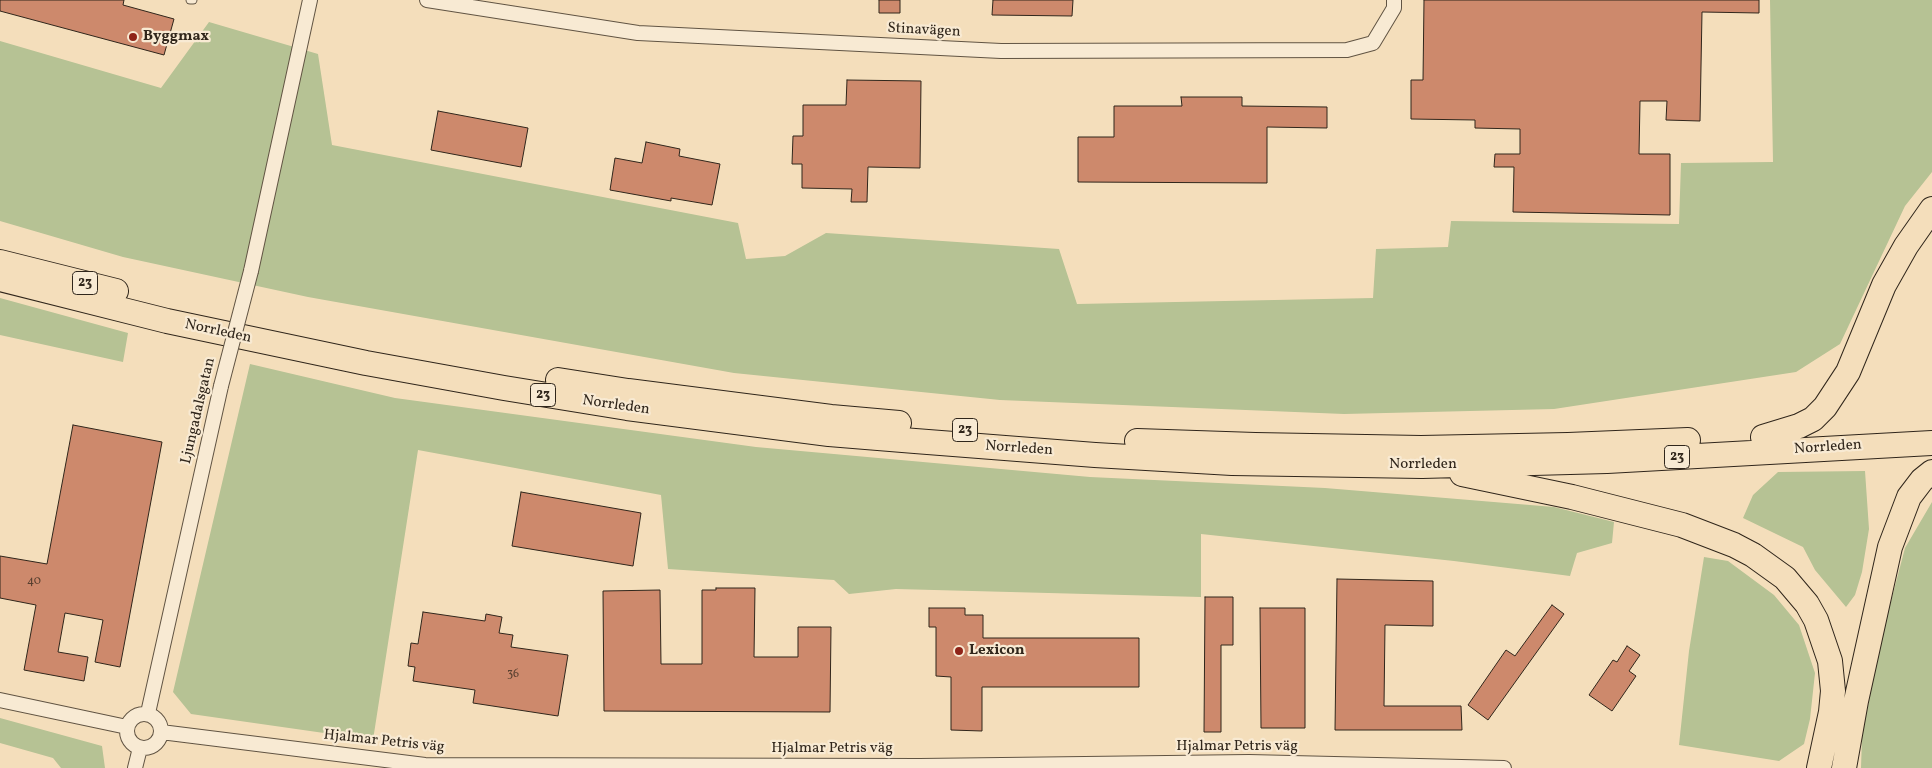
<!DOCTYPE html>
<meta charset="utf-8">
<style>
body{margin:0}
canvas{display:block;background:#f4debb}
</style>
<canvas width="1932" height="768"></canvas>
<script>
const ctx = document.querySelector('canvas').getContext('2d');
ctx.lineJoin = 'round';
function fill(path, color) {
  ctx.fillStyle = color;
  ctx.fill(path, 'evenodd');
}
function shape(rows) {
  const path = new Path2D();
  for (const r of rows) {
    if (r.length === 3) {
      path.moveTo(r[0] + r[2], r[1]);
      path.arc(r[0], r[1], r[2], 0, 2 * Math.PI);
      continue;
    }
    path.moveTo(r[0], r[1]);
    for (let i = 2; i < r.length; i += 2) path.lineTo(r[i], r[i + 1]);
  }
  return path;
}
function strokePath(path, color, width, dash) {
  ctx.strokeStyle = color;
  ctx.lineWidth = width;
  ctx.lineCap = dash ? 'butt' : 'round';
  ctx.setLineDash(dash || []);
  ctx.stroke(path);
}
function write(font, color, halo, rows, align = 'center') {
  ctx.font = font + ' Vollkorn,serif';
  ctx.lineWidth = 4.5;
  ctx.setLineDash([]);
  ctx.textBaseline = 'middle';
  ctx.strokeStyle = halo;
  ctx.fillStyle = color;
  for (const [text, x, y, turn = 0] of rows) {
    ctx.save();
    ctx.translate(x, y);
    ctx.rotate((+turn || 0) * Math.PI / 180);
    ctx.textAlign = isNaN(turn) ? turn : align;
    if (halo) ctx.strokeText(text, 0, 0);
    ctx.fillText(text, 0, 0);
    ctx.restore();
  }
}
fill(shape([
 [1770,0,1932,0,1932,172,1905,206,1840,344,1796,372,1554,409,1344,414,1000,400,734,373,308,297,123,257,0,221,0,41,161,88,209,22,318,54,332,145,738,223,746,259,785,256,826,233,1059,249,1077,304,1373,298,1376,249,1448,247,1451,221,1679,224,1681,163,1773,162],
 [0,298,128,333,123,362,0,335],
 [250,364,395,398,756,447,1090,477,1325,488,1554,507,1614,522,1612,543,1577,553,1570,576,1454,561,1201,534,1201,597,896,589,849,594,834,580,668,569,661,495,418,450,373,740,191,714,173,692],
 [1865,471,1869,529,1862,572,1855,595,1846,607,1815,570,1803,547,1743,518,1753,495,1778,472],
 [1932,502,1932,768,1861,768,1862,737,1881,639,1905,548],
 [1704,557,1728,561,1774,595,1799,625,1815,673,1810,719,1804,744,1779,761,1679,745,1689,651],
 [0,718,102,746,105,768,61,768,53,758,0,743]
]), '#b6c294');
const building = shape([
 [0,0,124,0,123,5,174,19,164,55,0,11,0,0],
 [879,0,900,0,900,13,879,13,879,0],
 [993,0,1073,0,1072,16,992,15,993,0],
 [1424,0,1759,0,1759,13,1702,12,1700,121,1666,120,1667,101,1640,101,1639,154,1670,154,1670,215,1513,212,1514,167,1494,167,1495,154,1520,154,1520,129,1475,128,1475,120,1411,119,1411,80,1423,80,1424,0],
 [847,80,921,81,920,168,868,167,867,202,851,202,852,189,802,188,802,164,792,164,793,136,803,136,803,105,846,105,847,80],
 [1181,97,1242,97,1242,106,1327,107,1327,128,1267,127,1267,183,1078,182,1078,137,1114,137,1114,106,1182,106,1181,97],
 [438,111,528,128,521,167,431,150,438,111],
 [646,142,680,149,679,156,720,164,712,205,671,198,671,201,610,190,615,158,642,163,646,142],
 [73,425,162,442,120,667,95,662,103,620,65,613,58,652,88,657,84,681,24,670,36,605,0,598,0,556,47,564,73,425],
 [521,492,641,513,633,566,512,546,521,492],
 [1337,579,1433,581,1433,626,1385,625,1384,706,1461,706,1462,730,1335,730,1337,579],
 [716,588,755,588,754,657,798,657,798,627,831,627,830,712,604,711,603,591,660,590,661,664,702,664,702,590,716,590,716,588],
 [1205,597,1233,597,1233,645,1221,645,1221,732,1204,732,1205,597],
 [1552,605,1564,614,1488,720,1468,705,1506,650,1515,656,1552,605],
 [929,608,965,608,965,615,983,615,983,638,1139,638,1139,687,982,687,982,731,951,730,951,677,936,676,936,627,929,627,929,608],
 [1260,608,1305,608,1305,728,1261,728,1260,608],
 [423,612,485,621,486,614,502,617,499,633,513,635,511,647,568,655,558,716,473,703,475,690,413,681,415,667,408,666,411,643,418,644,423,612],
 [1627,646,1640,655,1629,671,1636,676,1612,711,1589,695,1613,660,1617,662,1627,646]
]);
fill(building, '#cd896c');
strokePath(building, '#30261b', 1);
const service = shape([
 [190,0,193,0]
]);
const minor = shape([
 [427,0,638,33,1001,51,1347,50,1373,43,1394,8,1394,0],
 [251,271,310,0],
 [0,700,127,727],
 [148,713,221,386],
 [144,731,17],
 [161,732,425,765,920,766,1249,762,1504,768],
 [135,768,140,748]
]);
const trunk = shape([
 [0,262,116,291],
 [0,279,167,321,366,363,504,388,627,408,829,434,915,441,1095,455,1232,463,1422,466,1607,461,1932,443],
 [558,380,628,391,831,417,899,423],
 [1763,437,1799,426,1813,419,1825,407,1848,372,1884,285,1906,246,1932,209],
 [1137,441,1255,445,1421,448,1568,445,1688,440],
 [1462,474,1572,497,1682,525,1734,545,1753,555,1785,578,1807,604,1816,620,1830,661,1833,691,1831,712,1819,768],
 [1844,768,1856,701,1890,547,1909,497,1922,480,1932,472]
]);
strokePath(service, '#615443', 9);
strokePath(minor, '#615443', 16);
strokePath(trunk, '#30261b', 26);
strokePath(service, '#f8ead3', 7);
strokePath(minor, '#f8ead3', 14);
strokePath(trunk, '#f4debb', 24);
const minorBridge = shape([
 [221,386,251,271]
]);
strokePath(minorBridge, '#615443', 16, []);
strokePath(minorBridge, '#f8ead3', 14);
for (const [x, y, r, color] of [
 [133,37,5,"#8f2418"],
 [959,651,5,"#8f2418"]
]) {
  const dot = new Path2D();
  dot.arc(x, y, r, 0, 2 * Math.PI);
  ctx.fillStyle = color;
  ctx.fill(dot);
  strokePath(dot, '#f8ead3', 2);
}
write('12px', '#573f2f', null, [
 ["40",34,582],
 ["36",513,675]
]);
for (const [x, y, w] of [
 [85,283,25],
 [543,395,25],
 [965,430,25],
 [1677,457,25]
]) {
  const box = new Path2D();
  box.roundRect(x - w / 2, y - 11.5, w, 23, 4);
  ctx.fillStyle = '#f8ead3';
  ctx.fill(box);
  strokePath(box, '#30261b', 1);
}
write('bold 14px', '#30261b', null, [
 ["23",85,283],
 ["23",543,395],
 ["23",965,430],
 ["23",1677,457]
]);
write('15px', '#30261b', '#f8ead3', [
 ["Stinavägen",924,31,3],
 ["Norrleden",218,332,12],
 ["Norrleden",616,406,8],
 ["Ljungadalsgatan",199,411,-77],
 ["Norrleden",1828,448,-4],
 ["Norrleden",1019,449,4],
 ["Norrleden",1423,465],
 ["Hjalmar Petris väg",384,742,6],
 ["Hjalmar Petris väg",1237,747],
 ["Hjalmar Petris väg",832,749]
]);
write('bold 15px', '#30261b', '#f8ead3', [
 ["Byggmax",143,37],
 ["Lexicon",969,651]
], 'left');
</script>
